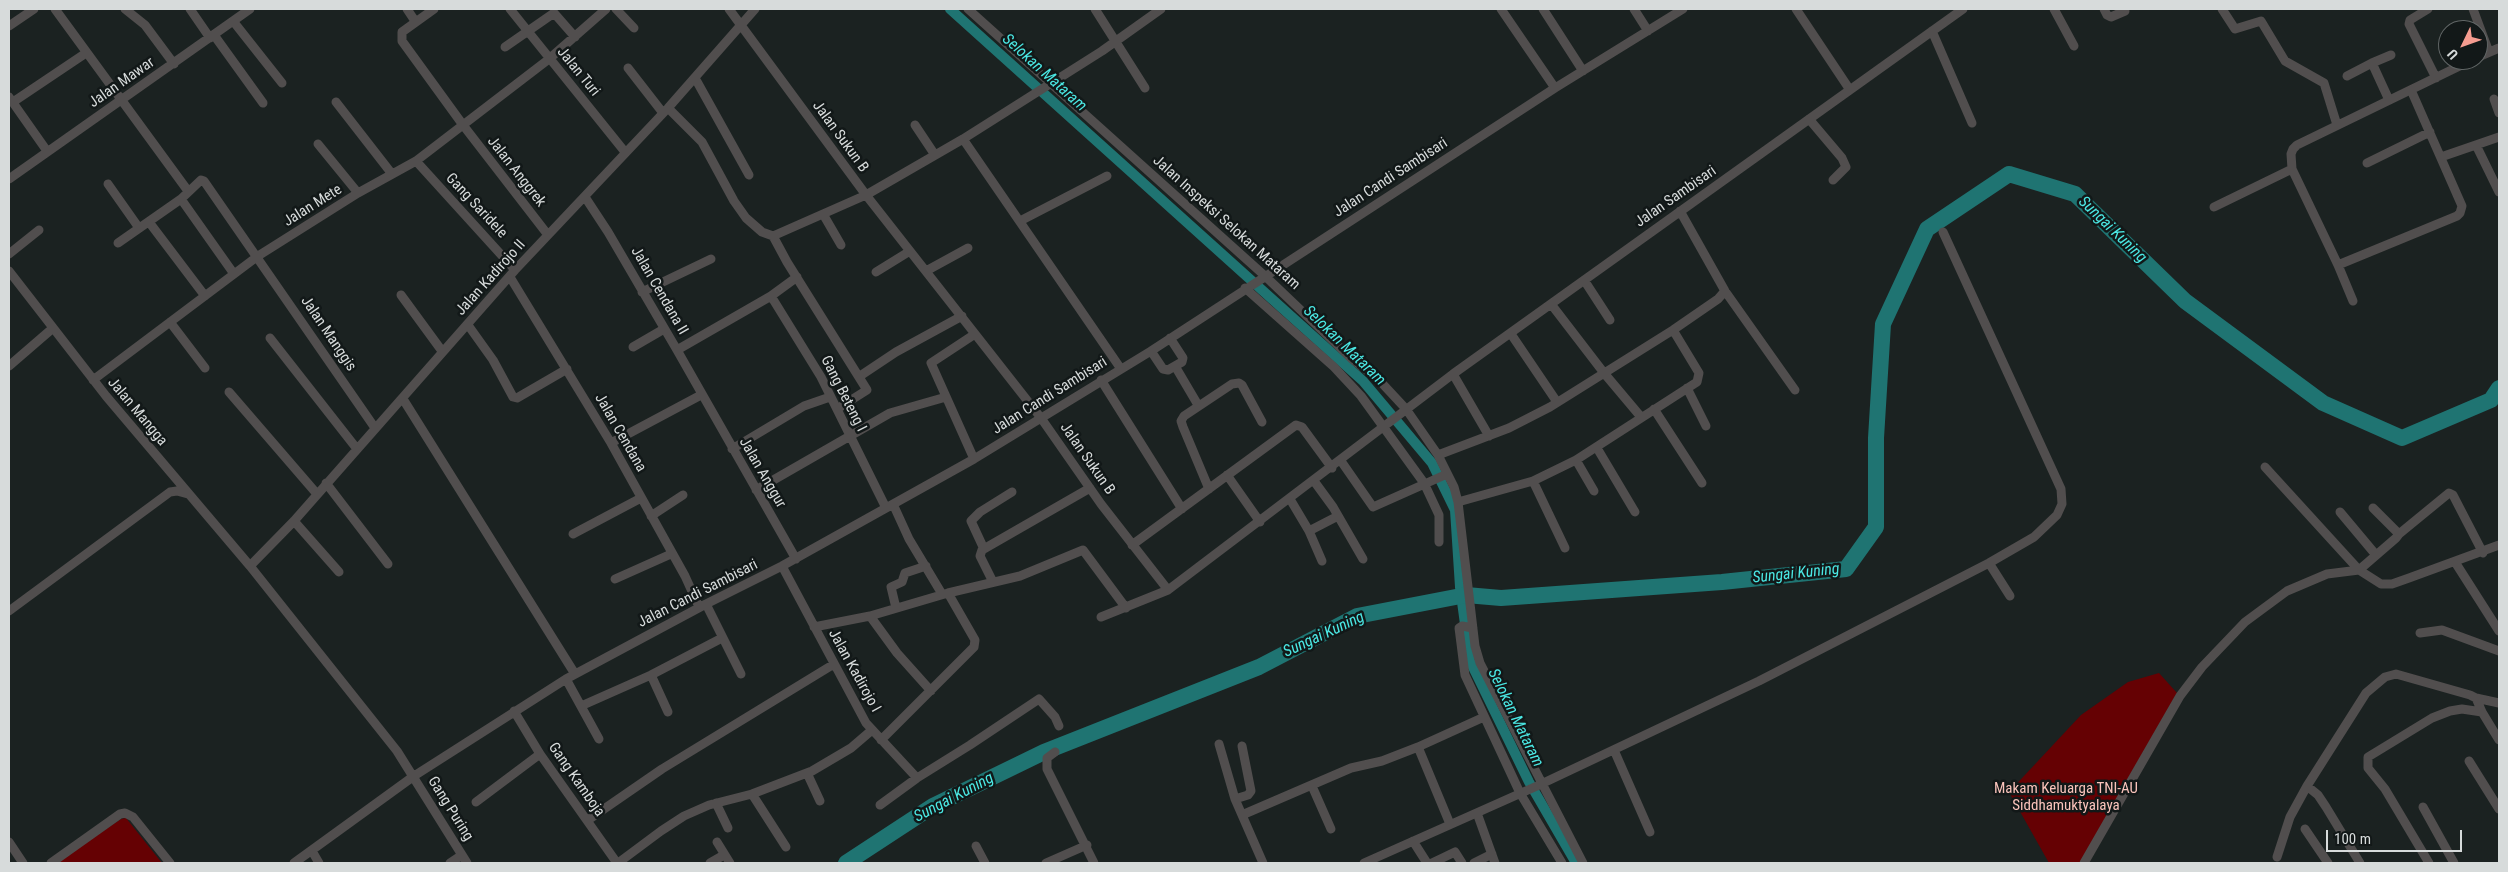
<!DOCTYPE html>
<style>
body{margin:0}
#map{position:relative;width:2508px;height:872px;overflow:hidden;background:#1b2221;font-family:"Roboto Condensed",sans-serif}
canvas{display:block}
.frame{position:absolute;inset:0;border:10px solid #d7dbdb;pointer-events:none}
.north{position:absolute;left:2438px;top:20px;width:50px;height:50px;box-sizing:border-box;background:#121818;border:1px solid #616666;border-radius:50%;rotate:228deg;font-size:14px;font-weight:700;line-height:20px;text-align:center;color:#d7dbdb}
.north::after{content:'';display:block;margin:auto;width:18px;height:22px;background:#f59c90;clip-path:polygon(50% 0,100% 100%,50% 72%,0 100%)}
.scale{position:absolute;left:2326px;top:830px;width:136px;height:22px;box-sizing:border-box;border:2px solid #d7dbdb;border-top:0;padding-left:6px;font-size:15px;line-height:18px;white-space:nowrap;color:#d7dbdb;-webkit-text-stroke:4px #121818;paint-order:stroke}
</style>
<div id="map">
<canvas width="2508" height="872"></canvas>
<div class="frame"></div>
<div class="north">U</div>
<div class="scale">100 m</div>
</div>
<script>
const ctx = document.querySelector('canvas').getContext('2d');
ctx.lineJoin = 'round';
function fill(path, color) {
  ctx.fillStyle = color;
  ctx.fill(path, 'evenodd');
}
function shape(rows) {
  const path = new Path2D();
  for (const r of rows) {
    path.moveTo(r[0], r[1]);
    for (let i = 2; i < r.length; i += 2) path.lineTo(r[i], r[i + 1]);
  }
  return path;
}
function strokePath(path, color, width, dash) {
  ctx.strokeStyle = color;
  ctx.lineWidth = width;
  ctx.lineCap = dash ? 'butt' : 'round';
  ctx.setLineDash(dash || []);
  ctx.stroke(path);
}
function write(font, color, halo, rows, align = 'center') {
  ctx.font = font + ' "Roboto Condensed",sans-serif';
  ctx.lineWidth = 5;
  ctx.setLineDash([]);
  ctx.textBaseline = 'middle';
  ctx.strokeStyle = halo;
  ctx.fillStyle = color;
  for (const [text, x, y, turn = 0] of rows) {
    ctx.save();
    ctx.translate(x, y);
    ctx.rotate((+turn || 0) * Math.PI / 180);
    ctx.textAlign = isNaN(turn) ? turn : align;
    if (halo) ctx.strokeText(text, 0, 0);
    ctx.fillText(text, 0, 0);
    ctx.restore();
  }
}
fill(shape([
 [2159,673,2177,693,2080,863,2049,863,2009,792,2081,715,2128,682],
 [126,818,162,863,55,863,121,819]
]), '#650103');
strokePath(shape([
 [950,9,1363,381,1432,463,1455,510,1460,587,1470,661,1529,782,1576,863]
]), '#1f7472', 10);
strokePath(shape([
 [846,863,933,806,1044,752,1259,667,1357,616,1466,595,1501,598,1722,582,1846,569,1876,527,1876,438,1883,324,1927,229,2009,174,2075,194,2185,301,2323,403,2402,438,2491,400,2499,388]
]), '#1f7472', 16);
strokePath(shape([
 [55,9,188,191],
 [125,9,145,25,174,64],
 [190,9,210,38],
 [407,9,415,21],
 [434,9,402,32,402,41,463,125,548,235],
 [510,9,625,152],
 [616,9,634,28],
 [729,9,866,195,1041,418,1101,504,1168,590,1453,374,1963,9],
 [968,9,1265,276,1352,359,1379,380,1406,409,1438,455,1454,487,1458,502,1475,646,1480,663,1583,863],
 [1095,9,1145,88],
 [1501,9,1555,88],
 [1543,9,1583,71],
 [1634,9,1648,31],
 [1796,9,1850,90],
 [2054,9,2074,46],
 [2104,9,2107,15,2111,17,2125,11],
 [2222,9,2235,29,2261,21,2285,61,2324,83,2337,125],
 [2428,9,2410,20,2409,24,2436,78],
 [2473,9,2489,52],
 [233,21,282,83],
 [9,26,34,9],
 [1932,31,1972,123],
 [214,35,263,103],
 [505,47,554,13,575,37],
 [2478,57,2499,48],
 [2372,63,2391,55],
 [628,68,663,113],
 [2347,76,2372,63,2389,100],
 [695,78,749,175],
 [9,97,47,151],
 [2494,99,2499,113],
 [13,102,86,53],
 [336,102,392,174],
 [668,108,702,142,734,201,746,218,762,232,773,236,866,195,963,139,1102,51,1161,9],
 [1809,119,1842,158,1846,167,1833,180],
 [915,125,935,155],
 [963,139,1121,369],
 [318,144,358,193],
 [2476,145,2499,192],
 [2441,157,2499,137],
 [416,161,515,270],
 [2367,163,2430,132],
 [9,179,250,9],
 [108,184,139,228],
 [585,197,608,232,677,350,796,559],
 [181,199,234,274],
 [2214,207,2292,169],
 [1680,211,1725,291,1795,390],
 [823,214,841,245],
 [1020,221,1107,176],
 [149,222,205,296],
 [773,236,787,262,867,390,837,409],
 [118,243,181,199,201,180,204,181,375,428],
 [9,254,39,230],
 [2338,265,2457,216,2460,213,2462,206,2411,90],
 [9,271,106,396,250,566,397,751,467,863],
 [926,271,968,248],
 [876,272,910,251],
 [510,277,611,443,685,576,699,607],
 [1584,280,1610,320],
 [1245,288,1334,367,1361,396,1424,483,1439,515,1439,542],
 [642,292,711,259],
 [401,295,442,351],
 [771,296,821,377,886,508],
 [2353,301,2338,265,2292,169,2291,154,2293,149,2297,145,2472,60],
 [1551,304,1604,373,1641,417],
 [170,322,205,368],
 [468,325,493,360,513,397,517,398,567,369],
 [1511,334,1557,402],
 [270,338,357,449],
 [633,347,664,329],
 [677,350,771,296,797,277],
 [1151,351,1163,369,1168,370,1182,362,1183,358,1170,338],
 [9,366,53,328],
 [1175,366,1198,405],
 [1453,374,1489,436],
 [860,376,896,352,962,316],
 [93,380,258,256,358,193,416,161,549,59,606,9],
 [1101,380,1182,509],
 [1687,388,1706,426],
 [229,392,317,494],
 [403,399,575,674],
 [1654,409,1702,483],
 [611,443,701,395],
 [1597,448,1635,512],
 [732,449,804,406,830,397],
 [1438,455,1509,428,1550,407,1673,330,1718,299,1725,291],
 [974,459,931,363,975,334],
 [1576,460,1594,491],
 [1341,461,1373,507,1447,474],
 [2265,467,2359,570,2381,584,2392,584,2409,578,2499,545],
 [1227,475,1260,522],
 [1314,481,1333,507,1363,559],
 [1533,481,1565,548],
 [326,483,388,564],
 [1209,489,1183,427,1181,421,1184,416,1232,384,1239,383,1242,385,1262,422],
 [756,490,890,413,946,397],
 [1290,499,1309,531,1322,561],
 [1458,502,1533,481,1576,460,1697,382,1699,373,1673,330],
 [893,504,909,539,942,594],
 [2340,512,2376,555],
 [651,516,683,495],
 [294,521,339,572],
 [1309,531,1338,516],
 [573,534,641,498],
 [2399,534,2449,493,2453,495,2483,553],
 [1132,545,1296,425,1302,427,1332,468],
 [984,549,971,521,980,512,1012,492],
 [2455,562,2499,631],
 [1989,563,2010,596],
 [250,566,294,521,515,270,668,108,755,9],
 [782,566,866,723,917,778],
 [615,579,671,554],
 [993,582,980,556,982,550,1090,488],
 [706,604,741,674],
 [896,608,891,587,902,582,905,573,926,566],
 [9,611,170,492,177,491,188,494],
 [870,616,897,653,931,691],
 [1101,617,1168,590],
 [814,627,870,616,948,593,1020,576,1083,550,1126,608],
 [1473,628,1462,626,1459,628,1465,675,1520,793,1562,863],
 [2420,633,2442,630,2499,651],
 [651,675,722,638],
 [566,679,599,739],
 [2476,698,2499,703],
 [581,706,651,675,668,712],
 [514,711,540,754,617,863],
 [881,740,974,647,975,640,948,593],
 [1219,744,1235,799,1263,863],
 [1418,747,1450,824],
 [1614,750,1650,832],
 [1055,752,1047,758,1047,769,1094,863],
 [2469,761,2499,809],
 [807,773,820,801],
 [1312,786,1331,829],
 [2307,786,2318,795,2326,807,2360,863],
 [752,794,786,847],
 [1235,799,1248,795,1251,791,1242,746],
 [476,802,540,754],
 [716,803,728,828],
 [880,805,917,778,970,745,1039,699,1055,717,1059,726],
 [2423,807,2454,863],
 [1477,813,1495,863],
 [1242,815,1351,768,1382,761,1418,747,1484,717],
 [588,820,662,769,834,664],
 [2305,829,2328,863],
 [1413,841,1427,863],
 [9,842,23,863],
 [717,842,730,863],
 [976,846,985,863],
 [312,851,319,863],
 [2277,857,2290,817,2307,786,2366,693,2385,677,2396,674,2470,695,2476,698,2482,712],
 [51,863,120,814,125,813,133,817,170,863],
 [294,863,414,776,566,679,706,604,782,566,974,459,1151,351,1555,88,1683,9],
 [450,863,462,855],
 [618,863,661,831,684,816,709,805,752,794,812,771,851,748,872,730],
 [710,863,724,855],
 [1046,863,1087,845],
 [1364,863,1537,786,1759,681,1989,563,2034,537,2057,515,2062,504,2061,489,1943,232],
 [1432,863,1455,852,1462,863],
 [1474,863,1492,854],
 [2084,863,2180,696,2202,667,2245,622,2287,591,2327,574,2359,570,2396,538,2399,534,2373,508],
 [2429,863,2385,789,2368,768,2368,757,2432,718,2450,711,2462,709,2482,712,2499,740]
]), '#514e4e', 9);
write('15px', '#d7dbdb', '#121818', [
 ["Jalan Turi",578,72,51],
 ["Jalan Mawar",122,83,-35],
 ["Jalan Sukun B",840,137,54],
 ["Jalan Anggrek",516,172,52],
 ["Jalan Candi Sambisari",1391,178,-33],
 ["Jalan Sambisari",1676,197,-35],
 ["Jalan Mete",313,206,-32],
 ["Gang Saridele",476,206,47],
 ["Jalan Inspeksi Selokan Mataram",1226,223,42],
 ["Jalan Kadirojo II",491,278,-48],
 ["Jalan Cendana II",659,291,60],
 ["Jalan Manggis",328,334,56],
 ["Gang Beteng I",843,394,63],
 ["Jalan Candi Sambisari",1050,396,-32],
 ["Jalan Mangga",137,412,50],
 ["Jalan Cendana",620,433,60],
 ["Jalan Sukun B",1087,459,55],
 ["Jalan Anggur",762,473,60],
 ["Jalan Candi Sambisari",698,594,-27],
 ["Jalan Kadirojo I",854,671,61],
 ["Gang Kamboja",576,780,55],
 ["Gang Puring",450,809,58]
]);
write('15px', '#fac3bb', '#121818', [
 ["Makam Keluarga TNI-AU",2066,789],
 ["Siddhamuktyalaya",2066,806]
]);
write('italic 16px', '#4be8e4', '#121818', [
 ["Selokan Mataram",1044,73,42],
 ["Sungai Kuning",2112,230,44],
 ["Selokan Mataram",1344,346,44],
 ["Sungai Kuning",1796,574,-6],
 ["Sungai Kuning",1324,635,-25],
 ["Selokan Mataram",1515,718,64],
 ["Sungai Kuning",954,798,-28]
]);
</script>
